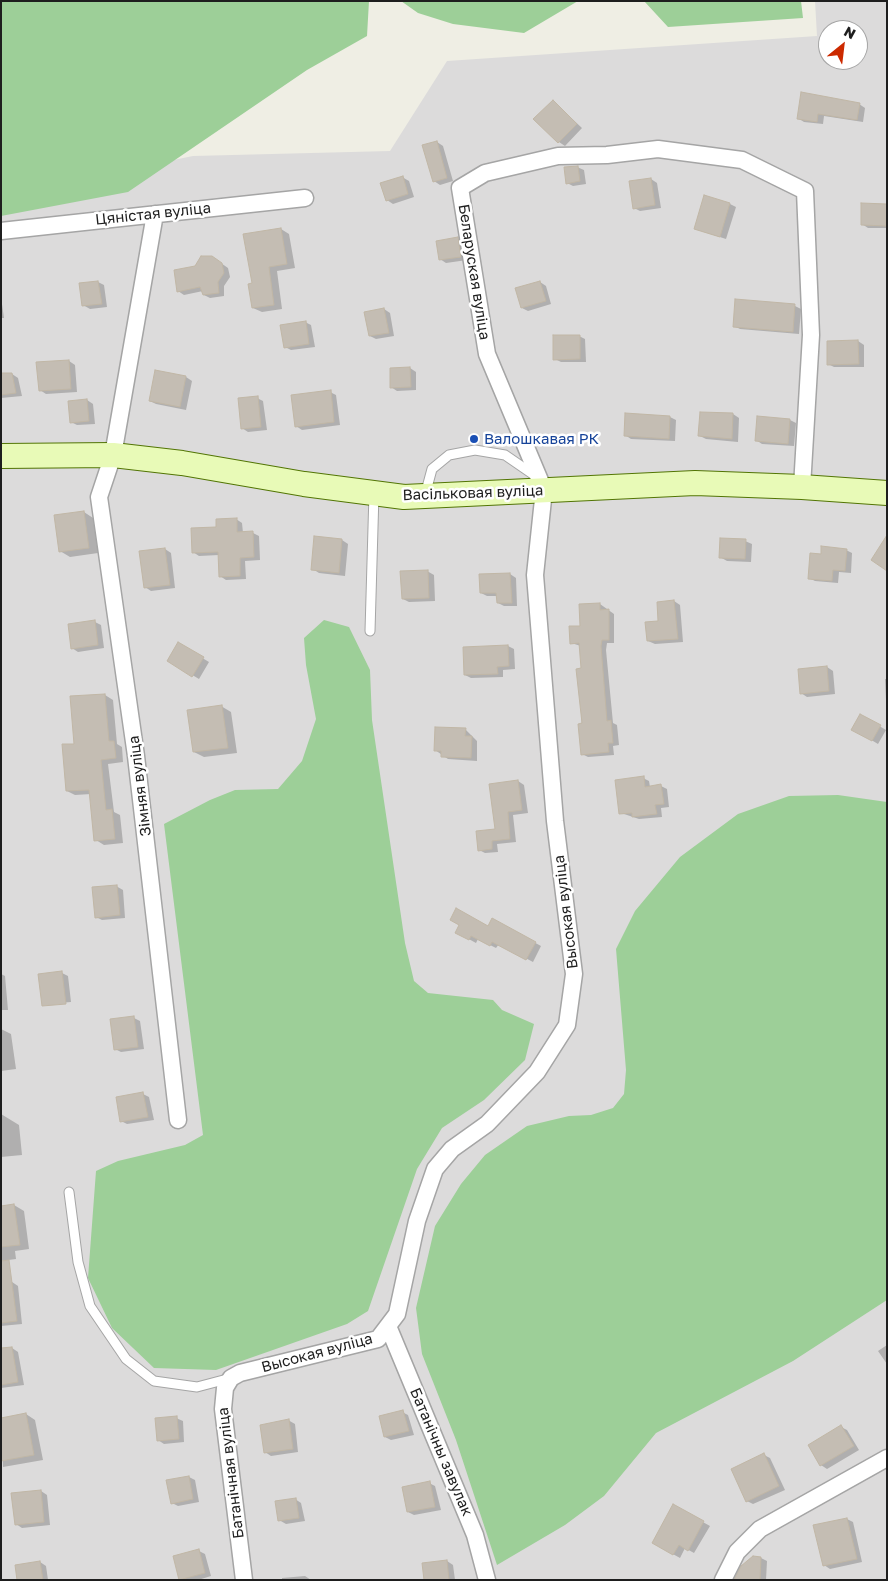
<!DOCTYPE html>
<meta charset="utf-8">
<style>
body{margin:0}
#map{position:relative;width:888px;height:1581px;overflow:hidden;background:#efeee4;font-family:"Golos Text",sans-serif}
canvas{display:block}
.frame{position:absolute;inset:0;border:2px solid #1e1e1e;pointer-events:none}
.north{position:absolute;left:818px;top:20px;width:50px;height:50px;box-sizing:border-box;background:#fff;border:1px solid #a5a5a5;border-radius:50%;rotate:29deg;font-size:14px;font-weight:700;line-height:20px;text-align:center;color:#1e1e1e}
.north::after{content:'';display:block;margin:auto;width:18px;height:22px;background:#cc2a00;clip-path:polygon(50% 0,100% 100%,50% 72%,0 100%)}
</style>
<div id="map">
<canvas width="888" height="1581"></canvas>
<div class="frame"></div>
<div class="north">N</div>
</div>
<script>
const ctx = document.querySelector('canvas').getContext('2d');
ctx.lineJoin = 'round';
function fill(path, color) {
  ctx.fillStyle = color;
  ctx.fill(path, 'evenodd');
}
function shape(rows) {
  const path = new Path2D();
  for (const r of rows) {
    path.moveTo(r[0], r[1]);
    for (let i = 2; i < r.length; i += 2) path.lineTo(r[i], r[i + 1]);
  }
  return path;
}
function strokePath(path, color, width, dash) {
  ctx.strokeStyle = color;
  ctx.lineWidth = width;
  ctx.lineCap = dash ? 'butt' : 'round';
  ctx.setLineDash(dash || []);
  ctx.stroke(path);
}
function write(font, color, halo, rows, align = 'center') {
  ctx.font = font + ' "Golos Text",sans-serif';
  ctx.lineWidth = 5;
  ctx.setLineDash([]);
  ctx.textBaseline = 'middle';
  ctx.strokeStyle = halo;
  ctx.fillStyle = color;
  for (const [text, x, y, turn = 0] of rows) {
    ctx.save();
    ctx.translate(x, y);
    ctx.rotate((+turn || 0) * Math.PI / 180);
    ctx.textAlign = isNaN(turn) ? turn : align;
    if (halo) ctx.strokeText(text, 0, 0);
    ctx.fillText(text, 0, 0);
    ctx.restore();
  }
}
fill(shape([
 [815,1,887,1,887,1580,1,1580,1,195,193,156,390,151,447,61,817,36],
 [828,30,858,30,858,60,828,60]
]), '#dcdbdb');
fill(shape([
 [1,1,369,1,367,36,307,70,128,192,1,216],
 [401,1,578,1,524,33,453,24,418,13],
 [644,1,801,1,803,18,668,27],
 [324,620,349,627,370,670,372,720,405,943,414,981,428,993,493,1000,502,1010,534,1024,525,1060,484,1100,442,1128,417,1169,368,1311,347,1324,216,1370,154,1368,112,1328,88,1278,96,1171,118,1161,185,1145,203,1135,164,824,210,800,235,790,278,789,302,761,316,719,306,665,304,638],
 [838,795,887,802,887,1300,793,1361,656,1433,604,1496,565,1525,497,1565,456,1440,422,1354,416,1308,435,1226,461,1184,485,1155,527,1126,569,1116,591,1115,613,1108,624,1094,626,1070,616,949,635,911,680,857,738,814,789,796]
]), '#9dcf98');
fill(shape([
 [553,101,582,128,565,146,559,142],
 [859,104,865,108,863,122,824,116,823,124,804,122,798,118],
 [437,142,443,146,453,181,440,185,434,181],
 [577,167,584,170,586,184,573,186,567,183],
 [402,177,409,181,414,197,393,204,387,200],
 [651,179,657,183,661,208,640,211,634,208],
 [730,204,736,207,726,239,695,229],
 [887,205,887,228,868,228,862,224],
 [281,229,289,234,295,268,277,271,282,309,262,312,253,308,254,284],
 [458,239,464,242,467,260,446,263,440,259],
 [218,261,228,268,230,277,224,286,224,296,210,298,204,295,203,291,184,295,178,291],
 [98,282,104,285,107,307,90,309,83,305,80,284],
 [540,282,546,286,551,304,528,311,522,308],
 [1,297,4,318,1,318],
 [795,306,801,309,799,334,740,329,734,326],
 [384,309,390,313,394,336,376,339,370,336],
 [305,322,311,325,315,347,291,350,285,347],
 [579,336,585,339,586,362,561,362,555,359],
 [858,341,864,345,864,367,834,367,828,364],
 [69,361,75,365,77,392,46,394,40,390],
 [410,368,416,372,416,390,397,391,391,387],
 [12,374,18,378,22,396,1,398,1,375],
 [186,377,192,381,186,410,156,404,150,401],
 [330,392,336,395,340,425,302,430,296,426],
 [257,398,263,401,267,430,248,432,242,428],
 [87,400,93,404,95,424,77,425,71,422],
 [626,414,670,417,676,420,675,441,631,439,625,435],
 [733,414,739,418,738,442,706,439,700,436],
 [790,420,796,423,794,446,762,444,756,440],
 [84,512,93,518,98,553,70,557,60,551],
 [236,519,242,523,243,533,253,533,259,536,260,560,245,561,246,579,226,580,220,576,219,555,199,556,193,552,218,528],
 [315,538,342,540,348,544,345,576,319,573,313,569],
 [745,541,752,544,751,562,727,561,720,557],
 [165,549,171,553,175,588,151,591,145,587],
 [846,550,852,553,851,573,839,572,838,583,815,581,809,578,822,556],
 [427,571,434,575,435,601,409,602,403,599],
 [510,574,516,578,517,606,504,606,498,603,497,596,487,596,481,593],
 [674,601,680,605,683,642,655,644,648,641],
 [600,604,614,614,614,643,607,643,606,650,613,723,617,725,619,745,613,746,614,755,588,757,582,754,581,646,571,643],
 [95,622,101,625,104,648,78,652,72,648],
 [179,644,209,662,199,679,169,661],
 [508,646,514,649,515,669,503,670,503,677,471,678,465,675],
 [827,667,833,671,835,694,807,697,801,693],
 [885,679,887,679,887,701,886,700],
 [105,695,113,700,117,744,122,747,123,762,108,764,114,812,120,815,123,843,104,845,96,840,91,794,75,795,67,791],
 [221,706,231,712,237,753,204,757,194,752],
 [861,715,886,730,878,744,853,729],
 [465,729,477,741,477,761,448,759,435,750],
 [643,778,649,781,650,787,661,786,667,789,669,807,661,808,662,817,639,819,621,813],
 [518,781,524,785,528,813,513,815,516,842,497,844,498,852,485,853,479,850,496,830],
 [116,886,123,890,125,918,102,920,96,917],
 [493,920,541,946,533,962,499,944,496,948,478,939,476,943,456,932,489,928],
 [62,973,68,976,71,1002,48,1004],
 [1,974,5,976,8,1010,1,1010],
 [134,1018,140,1021,144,1049,121,1052,115,1049],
 [1,1029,11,1034,16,1069,1,1071],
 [143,1094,149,1097,154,1120,127,1124,121,1121],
 [1,1114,19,1125,22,1155,1,1157],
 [14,1205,24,1211,29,1249,15,1251,16,1259,1,1261,1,1207],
 [12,1282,18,1286,22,1324,1,1326,1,1283],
 [887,1345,887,1364,878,1351],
 [12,1348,18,1352,24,1385,1,1388,1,1349],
 [402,1412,408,1415,414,1435,391,1440,385,1437],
 [26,1414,35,1420,43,1460,3,1467,1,1419],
 [176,1418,183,1421,184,1442,164,1444,158,1440],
 [288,1420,295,1424,298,1452,271,1456,265,1452],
 [841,1427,847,1430,859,1450,827,1469,821,1465,809,1446],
 [764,1455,770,1458,785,1490,753,1504,747,1501],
 [189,1477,195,1480,199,1502,178,1506,172,1503],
 [429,1483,435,1486,441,1510,414,1515,408,1512],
 [41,1491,47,1495,50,1525,22,1528,16,1524],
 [295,1499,301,1503,305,1521,286,1524,279,1520],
 [674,1506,710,1526,694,1553,685,1548,680,1558,653,1543],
 [847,1519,853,1522,862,1562,830,1569,824,1565],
 [199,1551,205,1554,211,1576,198,1580,180,1579],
 [761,1558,767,1561,766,1580,737,1580],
 [447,1561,453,1565,455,1580,425,1580],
 [40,1562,46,1566,48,1580,19,1580],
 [305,1576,311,1580,282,1580,282,1578]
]), '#0003');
const building = shape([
 [801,92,860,103,857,120,818,114,817,122,797,119,801,92],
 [553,100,577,124,558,143,533,119,553,100],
 [437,141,447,178,433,182,422,145,437,141],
 [578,166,580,181,566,184,564,167,578,166],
 [403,176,408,194,386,201,380,183,403,176],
 [651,178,655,205,633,209,629,181,651,178],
 [704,195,730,203,720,237,694,229,704,195],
 [861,203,887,204,886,226,861,225,861,203],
 [281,228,287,264,269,267,274,305,252,308,248,284,252,283,243,234,281,228],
 [458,237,461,257,439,260,436,241,458,237],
 [201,256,212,256,222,263,224,273,218,282,219,293,203,295,200,287,177,292,174,270,195,266,201,256],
 [98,281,102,304,82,306,79,283,98,281],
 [540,281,546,301,521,308,515,288,540,281],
 [735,299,795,304,793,332,733,327,735,299],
 [384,308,389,333,369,336,364,312,384,308],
 [306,321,309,344,284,348,280,325,306,321],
 [553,335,580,335,580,359,553,360,553,335],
 [858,340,859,364,827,365,827,341,858,340],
 [69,360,71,389,39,391,36,362,69,360],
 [410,367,411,387,390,388,390,368,410,367],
 [155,370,186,376,180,407,149,401,155,370],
 [1,373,12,373,16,393,1,395,1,373],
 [331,390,334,422,295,427,291,395,331,390],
 [258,396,261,427,241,429,238,398,258,396],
 [87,399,89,421,70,423,68,401,87,399],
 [700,412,733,413,732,439,698,436,700,412],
 [625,413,670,416,669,439,624,436,625,413],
 [757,416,790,419,788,444,755,441,757,416],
 [84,511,89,548,59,552,54,515,84,511],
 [237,518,237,532,253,531,254,557,240,558,240,576,219,577,218,552,192,553,191,528,216,527,216,519,237,518],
 [887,535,887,571,871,560,887,535],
 [314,536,342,539,339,573,311,570,314,536],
 [720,538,746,539,745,559,719,558,720,538],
 [821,546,847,549,845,571,833,570,832,581,808,579,810,553,821,554,821,546],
 [165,548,170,585,144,588,139,551,165,548],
 [428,570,429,598,402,599,400,571,428,570],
 [510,573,512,603,497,603,496,593,480,593,479,574,510,573],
 [674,600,678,639,647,641,645,622,658,621,657,602,674,600],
 [600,603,600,610,609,609,609,640,602,640,601,646,607,721,611,720,613,743,608,743,609,752,581,755,578,724,582,723,576,669,581,668,579,643,570,644,569,626,580,626,579,604,600,603],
 [95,620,98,645,71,649,68,624,95,620],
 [178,642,204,657,192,677,167,661,178,642],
 [508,645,509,666,497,667,498,674,464,675,463,647,508,645],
 [827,666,829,691,800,694,798,669,827,666],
 [105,694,109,741,114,741,116,758,101,760,106,810,112,809,115,839,94,841,89,790,66,791,62,744,74,744,70,696,105,694],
 [222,705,228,748,193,752,187,710,222,705],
 [860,714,881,725,872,741,851,730,860,714],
 [435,727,466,728,465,736,472,736,471,758,441,757,441,751,434,751,435,727],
 [644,776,645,787,661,784,664,804,655,805,657,814,632,817,632,813,619,814,615,780,644,776],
 [518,780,522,810,508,812,510,839,492,841,492,849,478,851,476,831,495,829,489,784,518,780],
 [117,885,120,915,95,918,92,887,117,885],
 [456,908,488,926,492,918,536,942,526,960,492,942,490,946,471,936,469,940,455,933,459,925,450,920,456,908],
 [62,971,66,1004,42,1006,38,974,62,971],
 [134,1016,138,1047,114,1050,110,1019,134,1016],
 [143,1092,148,1117,120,1122,116,1097,143,1092],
 [14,1204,20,1245,1,1247,1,1206,14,1204],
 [9,1260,17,1321,1,1323,1,1261,9,1260],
 [12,1347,18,1382,1,1385,1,1348,12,1347],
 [403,1410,409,1431,384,1437,379,1416,403,1410],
 [26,1413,34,1455,1,1461,1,1418,26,1413],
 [177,1416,179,1439,157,1441,155,1418,177,1416],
 [289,1419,293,1449,264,1453,260,1425,289,1419],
 [841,1425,854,1446,820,1466,808,1445,841,1425],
 [764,1453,779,1486,746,1502,731,1469,764,1453],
 [189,1476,193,1499,171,1504,166,1480,189,1476],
 [430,1481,435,1507,407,1512,402,1487,430,1481],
 [41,1490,44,1522,15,1525,11,1493,41,1490],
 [296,1498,299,1518,278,1521,275,1501,296,1498],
 [673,1504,704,1521,688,1551,679,1545,673,1555,652,1543,673,1504],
 [847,1518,857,1559,823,1566,813,1525,847,1518],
 [199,1549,205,1573,179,1580,173,1556,199,1549],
 [753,1556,761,1557,760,1580,734,1580,741,1566,753,1556],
 [447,1560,449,1580,424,1580,422,1563,447,1560],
 [40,1561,43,1580,17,1580,15,1565,40,1561]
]);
fill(building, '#c4bdb3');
strokePath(building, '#c1b7a6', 1);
const lane = shape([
 [425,495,432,469,449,455,475,450,505,455,537,477],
 [370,631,374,493],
 [69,1192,78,1262,90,1306,126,1359,154,1381,197,1387,231,1378]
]);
const street = shape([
 [155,214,113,455,99,497,136,756,178,1120],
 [1,231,305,198],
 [388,1326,475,1535,487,1580],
 [244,1580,223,1409,225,1388,231,1378,240,1373,378,1339,397,1314,417,1221,435,1169,452,1149,487,1124,537,1072,567,1025,574,974,555,821,535,575,544,490,487,354,460,188,485,173,558,156,607,155,658,149,742,160,805,191,811,335,802,487],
 [723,1580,737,1552,760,1529,887,1458]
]);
const secondary = shape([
 [1,456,113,455,182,463,304,484,404,497,695,483,802,487,887,493]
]);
strokePath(lane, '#a5a5a5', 11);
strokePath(street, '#a5a5a5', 19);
strokePath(secondary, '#527504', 26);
strokePath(lane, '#fff', 9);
strokePath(street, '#fff', 16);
strokePath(secondary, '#e8fab7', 24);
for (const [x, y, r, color] of [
 [474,439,5,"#1a4fb4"]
]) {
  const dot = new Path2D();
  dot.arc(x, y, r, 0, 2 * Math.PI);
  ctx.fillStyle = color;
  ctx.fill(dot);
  strokePath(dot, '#fff', 2);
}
write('15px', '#1e1e1e', '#fff', [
 ["Цяністая вуліца",153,214,-6],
 ["Беларуская вуліца",474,272,81],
 ["Васільковая вуліца",473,493,-2],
 ["Зімняя вуліца",140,786,-97],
 ["Высокая вуліца",566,912,-97],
 ["Высокая вуліца",317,1353,-15],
 ["Батанічны завулак",441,1452,67],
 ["Батанічная вуліца",231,1473,-97]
]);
write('15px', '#164399', '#fff', [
 ["Валошкавая РК",484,439]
], 'left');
</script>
